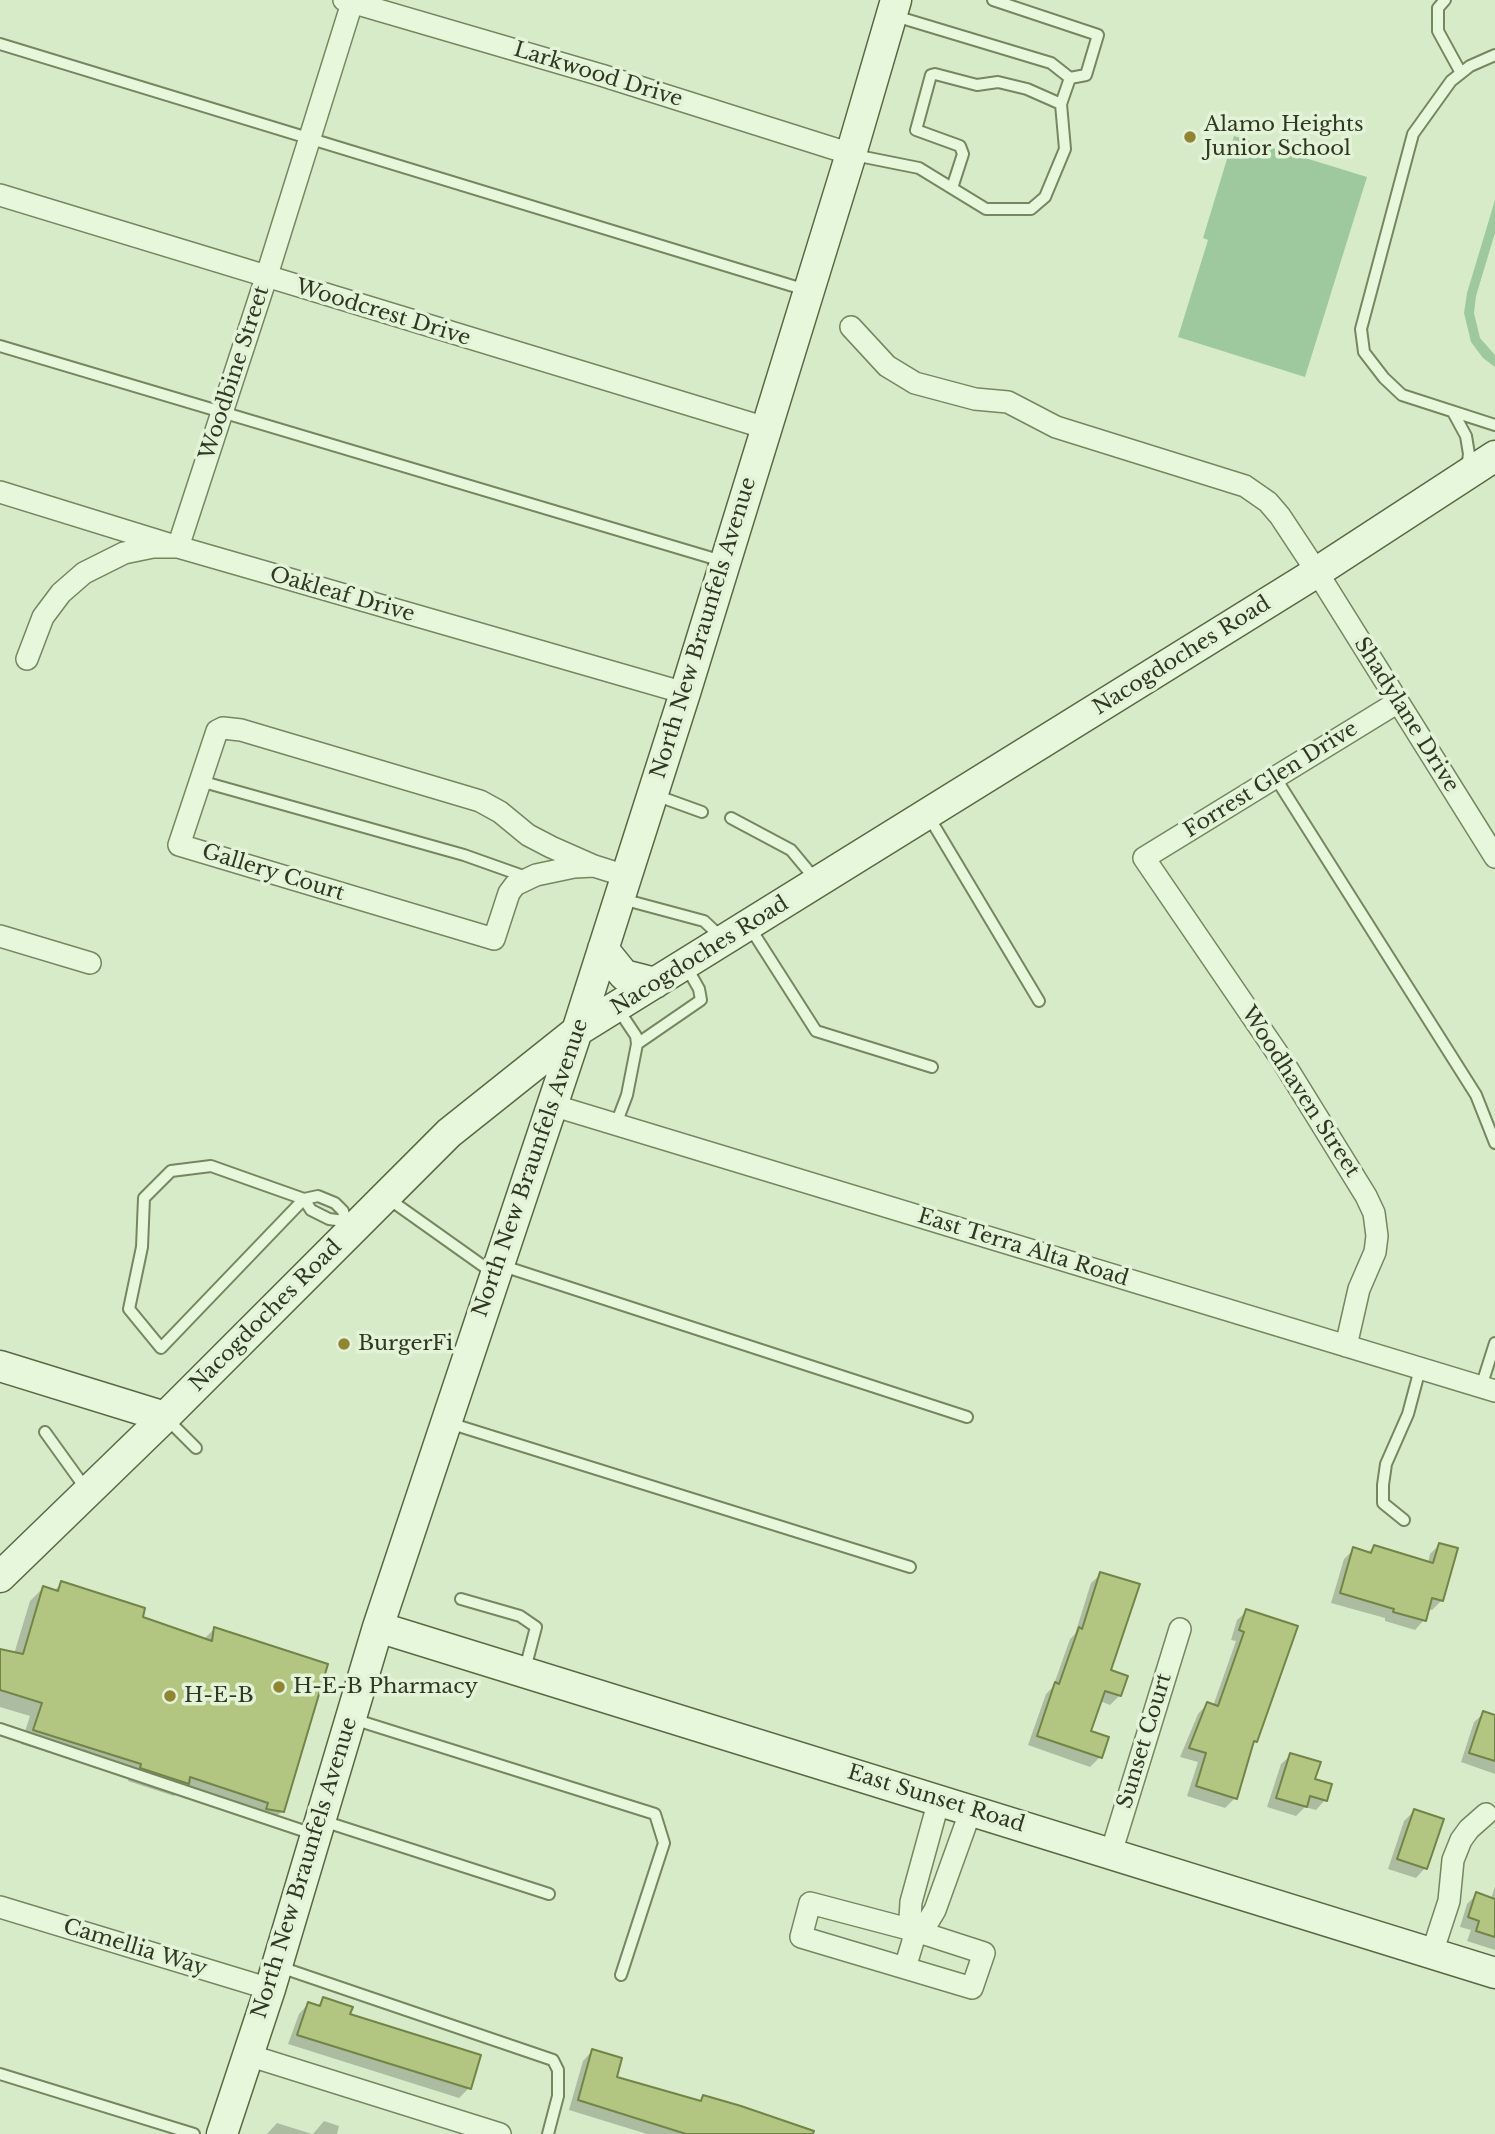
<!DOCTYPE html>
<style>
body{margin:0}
canvas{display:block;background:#d7ebc9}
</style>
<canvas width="1495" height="2134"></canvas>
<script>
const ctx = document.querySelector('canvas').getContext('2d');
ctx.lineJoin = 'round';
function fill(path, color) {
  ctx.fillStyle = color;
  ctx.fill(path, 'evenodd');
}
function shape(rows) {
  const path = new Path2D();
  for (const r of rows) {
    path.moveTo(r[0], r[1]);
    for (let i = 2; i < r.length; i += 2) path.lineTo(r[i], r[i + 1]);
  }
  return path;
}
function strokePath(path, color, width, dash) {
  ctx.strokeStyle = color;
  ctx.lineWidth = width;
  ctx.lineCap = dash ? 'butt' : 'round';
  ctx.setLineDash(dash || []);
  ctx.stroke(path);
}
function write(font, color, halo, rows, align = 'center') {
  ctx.font = font + ' "Libre Baskerville",serif';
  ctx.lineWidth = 7;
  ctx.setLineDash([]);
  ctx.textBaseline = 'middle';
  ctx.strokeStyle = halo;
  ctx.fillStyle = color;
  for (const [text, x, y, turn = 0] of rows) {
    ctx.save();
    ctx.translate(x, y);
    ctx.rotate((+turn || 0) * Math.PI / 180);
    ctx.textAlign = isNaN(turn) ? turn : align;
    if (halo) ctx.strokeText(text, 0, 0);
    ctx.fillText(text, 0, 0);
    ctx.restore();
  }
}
fill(shape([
 [1234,136,1367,177,1305,377,1178,337,1208,240,1203,238],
 [1495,200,1495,233,1476,296,1474,313,1480,338,1495,355,1495,367,1483,358,1471,342,1464,313,1467,293]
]), '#9ec99e');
fill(shape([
 [1440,1544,1456,1549,1441,1601,1432,1610,1427,1609,1424,1620,1415,1630,1385,1621,1385,1618,1331,1603,1344,1559,1354,1549,1367,1553,1374,1547,1428,1563,1430,1554],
 [1101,1574,1109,1671,1120,1695,1110,1705,1100,1701,1089,1732,1100,1757,1090,1767,1028,1745,1046,1694,1053,1687,1070,1639,1075,1634,1091,1583],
 [62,1583,141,1619,203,1640,214,1629,282,1811,269,1824,254,1822,256,1816,180,1791,174,1796,128,1781,129,1777,21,1744,30,1716,0,1707,0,1651,14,1654,30,1601,43,1588,54,1591],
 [1247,1611,1256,1741,1251,1745,1235,1798,1225,1808,1187,1796,1198,1762,1180,1757,1198,1714,1207,1704,1213,1706,1236,1641,1231,1640,1237,1620],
 [1484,1713,1495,1717,1495,1774,1461,1762,1474,1722],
 [1291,1755,1313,1780,1325,1800,1316,1810,1305,1807,1296,1816,1267,1807,1281,1764],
 [1414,1811,1425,1868,1416,1878,1388,1869,1404,1821],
 [1495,1886,1495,1950,1467,1941,1471,1930,1460,1927,1467,1904,1477,1894,1491,1899],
 [324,1999,348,2015,469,2088,459,2098,288,2044,299,2014,308,2004,316,2007],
 [592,2051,615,2078,698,2102,704,2097,804,2134,647,2134,569,2110,583,2061],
 [324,2121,339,2126,337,2134,313,2134],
 [277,2123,312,2134,267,2134]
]), '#0003');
const building = shape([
 [1439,1543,1458,1548,1443,1601,1432,1598,1426,1621,1393,1612,1394,1609,1340,1593,1353,1547,1371,1553,1374,1545,1433,1563,1439,1543],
 [1100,1572,1140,1584,1111,1670,1128,1676,1121,1696,1105,1691,1091,1731,1109,1737,1102,1758,1037,1736,1055,1682,1059,1684,1079,1627,1082,1629,1100,1572],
 [61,1581,145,1608,143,1617,212,1641,214,1627,328,1664,284,1812,266,1809,268,1803,190,1777,189,1784,140,1768,141,1764,33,1730,42,1703,0,1690,0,1649,23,1654,43,1586,58,1591,61,1581],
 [1246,1609,1298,1626,1257,1742,1254,1741,1237,1799,1196,1786,1206,1753,1189,1748,1207,1702,1218,1706,1244,1632,1239,1630,1246,1609],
 [1483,1711,1495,1715,1495,1761,1469,1753,1483,1711],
 [1290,1753,1321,1762,1315,1779,1332,1784,1327,1801,1310,1796,1307,1807,1276,1798,1290,1753],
 [1414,1809,1444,1819,1427,1869,1397,1859,1414,1809],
 [1476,1892,1495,1899,1495,1937,1476,1931,1479,1921,1468,1917,1476,1892],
 [323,1997,353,2007,350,2014,481,2055,471,2089,297,2035,308,2002,320,2006,323,1997],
 [592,2049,622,2058,617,2077,701,2101,703,2095,741,2106,814,2131,813,2134,686,2134,578,2100,592,2049]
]);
fill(building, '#b2c682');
strokePath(building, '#728447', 2);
const lane = shape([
 [993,0,1098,35,1086,75,1070,78],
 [1445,0,1438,8,1438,31,1461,73],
 [0,44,806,290],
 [1495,55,1470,66,1451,81,1413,134,1361,329,1364,352,1384,378,1402,395,1495,425],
 [854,155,919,168,986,209,1031,209,1045,197,1065,149,1061,104,1070,78,1051,63,895,16],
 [952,188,963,154,960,146,916,130,931,75,935,74,977,85,998,82,1027,89,1061,104],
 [0,346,722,561],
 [1453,412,1466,436,1469,454,1467,468],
 [1275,777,1476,1095,1495,1143],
 [200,781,464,855,526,877],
 [655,795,702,812],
 [929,817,1039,1001],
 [731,818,791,850,816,880],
 [622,899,704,921,722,938],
 [749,926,816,1031,932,1067],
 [637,1044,701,1000,699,989,686,966],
 [616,1124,627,1095,637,1044,636,1036,618,1009],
 [386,1197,493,1273],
 [304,1199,161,1348,129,1309,142,1247,144,1198,171,1171,211,1166,304,1199,318,1196,335,1203,343,1211,348,1231],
 [304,1199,311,1210,329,1219,344,1221],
 [500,1265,967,1417],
 [1481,1387,1495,1343],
 [167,1419,196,1448],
 [449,1423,910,1567],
 [45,1432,86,1489],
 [1404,1520,1383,1503,1383,1485,1386,1464,1408,1414,1420,1369],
 [461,1599,520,1616,536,1627,525,1669],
 [353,1719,655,1814,664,1843,621,1975],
 [0,1729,313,1834],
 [323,1821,549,1894],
 [280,1967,553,2060,558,2070,558,2096,548,2134],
 [0,2074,194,2134]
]);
const street = shape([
 [344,0,601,75,851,154],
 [0,195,766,428],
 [851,327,887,366,915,383,975,399,1008,402,1056,427,1245,486,1268,502,1280,516,1317,572,1495,857],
 [0,492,178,547,685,693],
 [27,659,43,617,61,593,84,573,124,553,153,547,178,547,266,278,352,3],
 [594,866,574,867,536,875,515,885,509,893,494,939,179,845,217,731,223,728,241,730,480,801,500,812,528,835,551,847,594,866,626,876],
 [0,936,90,963],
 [552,1105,1495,1391],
 [1346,1346,1359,1289,1375,1252,1377,1236,1374,1213,1366,1196,1282,1060,1144,858,1398,702],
 [1111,1853,1180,1629],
 [0,1907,270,1989],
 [916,1931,984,1953,972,1988,801,1937,810,1903,916,1931,926,1925,935,1910,971,1810],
 [1432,1953,1449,1901,1453,1860,1461,1840,1469,1829,1486,1814],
 [905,1968,916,1931,910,1919,911,1902,939,1800],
 [248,2055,500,2134]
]);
const secondary = shape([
 [603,949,624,975,655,983],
 [0,1366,165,1417],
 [0,1577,165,1417,449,1133,577,1031,1317,572,1495,456],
 [378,1627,1495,1973],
 [222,2134,270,1989,378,1627,577,1031,685,693,851,154,896,0]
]);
strokePath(lane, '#76865f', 14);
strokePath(street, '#76865f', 24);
strokePath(secondary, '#5a6842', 33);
strokePath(lane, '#e7f7dc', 10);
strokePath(street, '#e7f7dc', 21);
strokePath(secondary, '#e7f7dc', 30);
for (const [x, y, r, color] of [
 [1190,137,7,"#918534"],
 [344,1344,7,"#918534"],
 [279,1687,7,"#918534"],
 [170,1696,7,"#918534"]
]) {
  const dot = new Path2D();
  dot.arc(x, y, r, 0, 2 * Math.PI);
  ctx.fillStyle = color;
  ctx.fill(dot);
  strokePath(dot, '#e3f3d8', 2.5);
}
write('21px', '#303821', '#e3f3d8', [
 ["Larkwood Drive",598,75,17],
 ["Woodcrest Drive",383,313,17],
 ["Woodbine Street",235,373,-72],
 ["Oakleaf Drive",342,595,16],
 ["North New Braunfels Avenue",704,628,-73],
 ["Nacogdoches Road",1182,656,-32],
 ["Shadylane Drive",1406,715,58],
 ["Forrest Glen Drive",1271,780,-32],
 ["Gallery Court",273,873,17],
 ["Nacogdoches Road",700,956,-32],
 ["Woodhaven Street",1300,1092,57],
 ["North New Braunfels Avenue",531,1168,-71],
 ["East Terra Alta Road",1023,1248,17],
 ["Nacogdoches Road",266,1316,-45],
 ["Sunset Court",1145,1741,-73],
 ["East Sunset Road",936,1799,17],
 ["North New Braunfels Avenue",305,1868,-73],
 ["Camellia Way",135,1948,17]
]);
write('21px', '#303821', '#e3f3d8', [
 ["Alamo Heights",1204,125],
 ["Junior School",1204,149],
 ["BurgerFi",358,1344],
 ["H-E-B Pharmacy",293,1687],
 ["H-E-B",184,1696]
], 'left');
</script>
